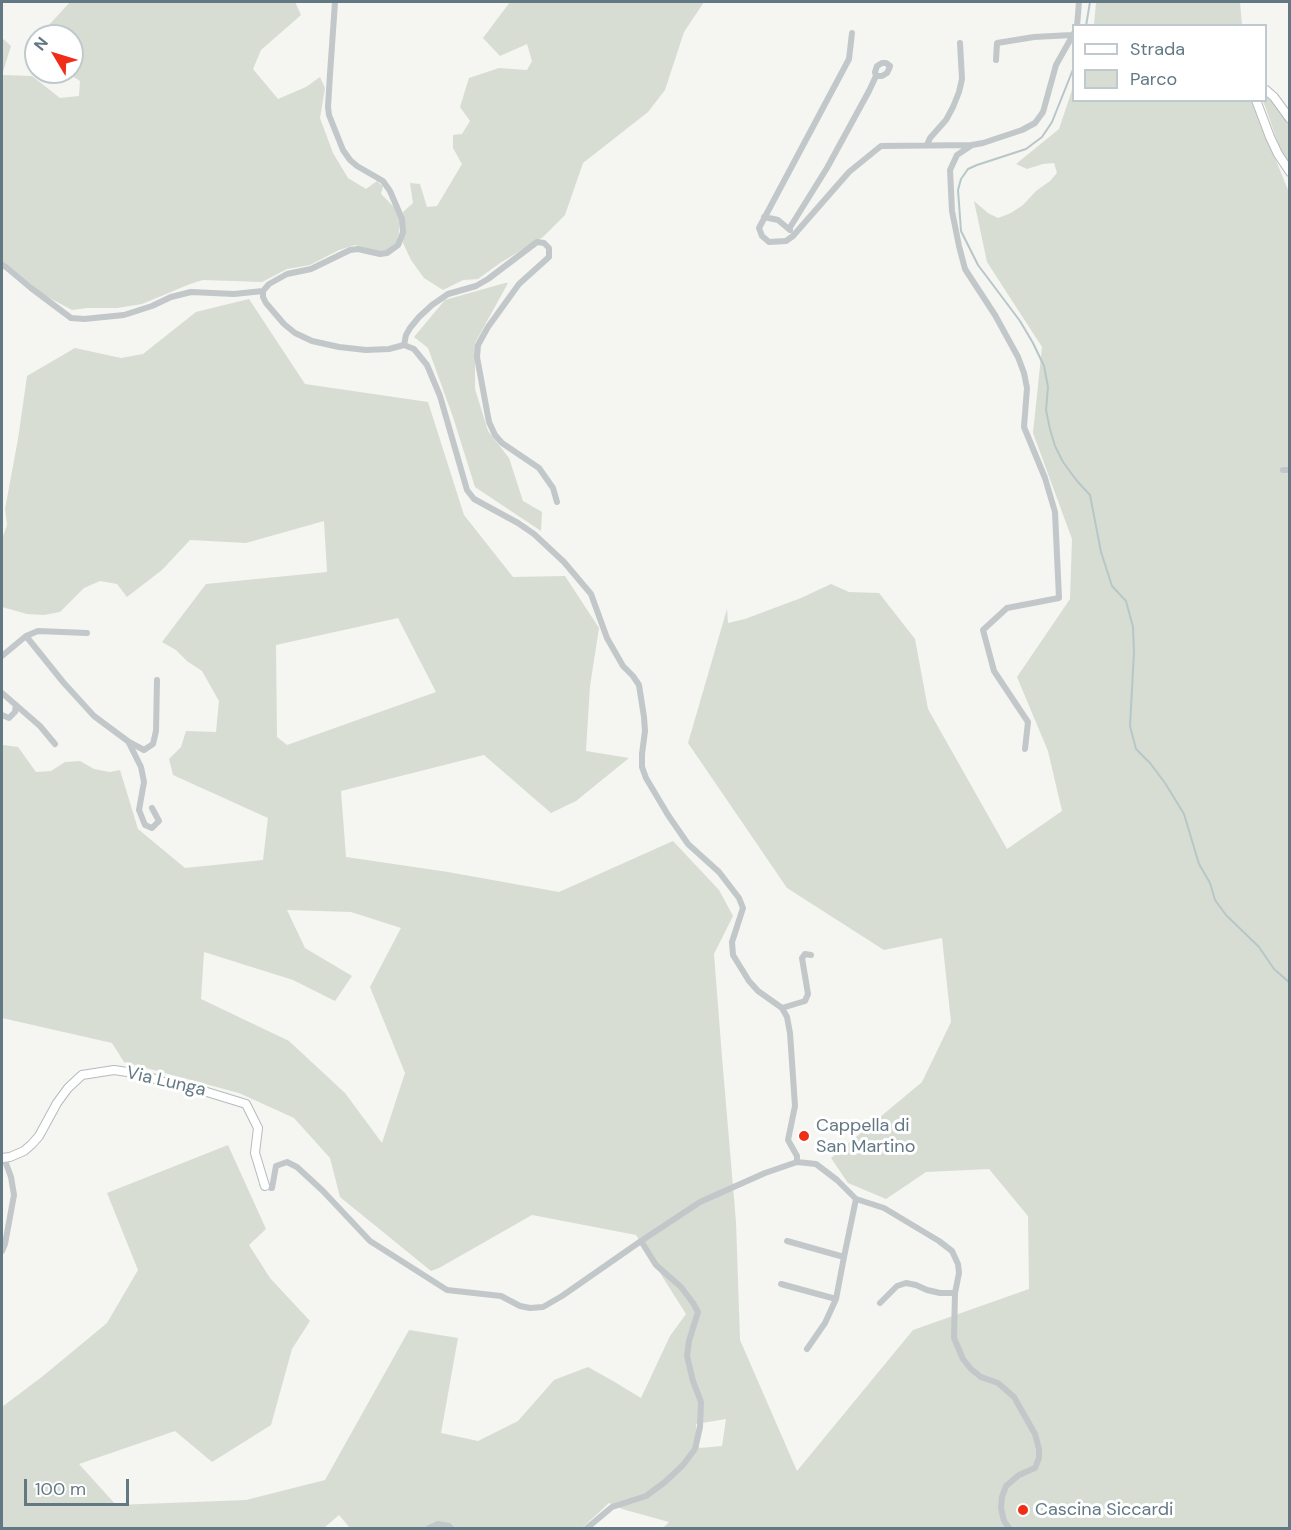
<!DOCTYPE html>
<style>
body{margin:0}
#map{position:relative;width:1291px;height:1530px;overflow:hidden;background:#f5f5f1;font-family:"DM Sans",sans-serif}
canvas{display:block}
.frame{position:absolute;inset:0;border:3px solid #627984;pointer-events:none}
.legend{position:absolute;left:1072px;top:24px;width:195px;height:78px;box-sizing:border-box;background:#fff;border:2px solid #c0c9ce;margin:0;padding:8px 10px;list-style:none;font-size:18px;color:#627984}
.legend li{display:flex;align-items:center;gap:12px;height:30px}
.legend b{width:30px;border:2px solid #c0c9ce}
.north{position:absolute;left:24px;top:24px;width:60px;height:60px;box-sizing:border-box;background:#fff;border:2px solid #c0c9ce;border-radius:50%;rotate:308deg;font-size:16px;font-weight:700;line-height:24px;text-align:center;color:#627984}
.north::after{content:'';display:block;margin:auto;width:21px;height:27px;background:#f02d16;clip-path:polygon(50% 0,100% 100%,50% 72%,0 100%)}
.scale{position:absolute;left:24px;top:1479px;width:105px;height:27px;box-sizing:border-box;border:3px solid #627984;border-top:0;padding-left:8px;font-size:18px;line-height:21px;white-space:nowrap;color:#627984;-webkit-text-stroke:4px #fff;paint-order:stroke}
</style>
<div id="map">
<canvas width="1291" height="1530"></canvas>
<div class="frame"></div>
<ul class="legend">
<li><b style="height:8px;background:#fff"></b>Strada</li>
<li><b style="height:16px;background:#d7ddd2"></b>Parco</li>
</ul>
<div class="north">N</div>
<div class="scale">100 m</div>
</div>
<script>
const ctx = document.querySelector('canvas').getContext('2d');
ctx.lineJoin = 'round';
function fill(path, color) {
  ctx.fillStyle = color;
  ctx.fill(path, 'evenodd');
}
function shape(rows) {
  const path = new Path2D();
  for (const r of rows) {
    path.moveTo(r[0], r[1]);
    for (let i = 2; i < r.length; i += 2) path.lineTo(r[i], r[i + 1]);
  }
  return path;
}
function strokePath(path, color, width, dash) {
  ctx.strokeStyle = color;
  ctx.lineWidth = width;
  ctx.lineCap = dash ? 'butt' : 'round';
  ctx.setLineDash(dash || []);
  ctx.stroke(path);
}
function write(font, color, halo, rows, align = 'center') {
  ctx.font = font + ' "DM Sans",sans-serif';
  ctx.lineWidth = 6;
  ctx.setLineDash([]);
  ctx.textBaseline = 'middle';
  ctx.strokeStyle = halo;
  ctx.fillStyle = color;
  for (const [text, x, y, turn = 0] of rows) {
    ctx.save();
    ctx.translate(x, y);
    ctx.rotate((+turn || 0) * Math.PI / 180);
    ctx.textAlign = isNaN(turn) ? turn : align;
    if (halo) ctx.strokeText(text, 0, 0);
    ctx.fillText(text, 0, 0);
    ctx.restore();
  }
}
fill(shape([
 [70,2,295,2,301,15,261,50,253,69,278,99,306,87,320,77,325,88,320,118,333,153,348,178,366,189,377,181,383,186,381,194,395,208,400,221,398,241,385,251,376,251,355,245,339,250,310,265,287,269,262,282,203,280,190,284,142,304,117,308,87,308,72,310,44,295,7,264,2,263,2,38,11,46,2,75,32,76,60,98,79,96,80,81,66,72,72,72,72,36,39,36],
 [510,2,704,2,684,32,665,90,648,112,583,163,565,215,543,237,500,263,478,279,463,280,443,290,424,278,411,260,403,243,405,223,403,212,413,203,410,183,420,184,427,207,437,206,462,164,453,148,453,135,462,134,470,121,460,107,469,78,499,68,527,70,532,61,527,44,500,56,483,38],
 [1096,2,1240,2,1242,25,1094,25],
 [1073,87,1074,100,1252,101,1290,195,1289,1528,663,1528,669,1522,622,1509,609,1503,582,1528,350,1528,339,1515,324,1528,2,1528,2,1407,43,1376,107,1323,138,1270,107,1193,228,1145,266,1229,249,1245,270,1278,310,1321,292,1349,271,1425,212,1462,175,1431,79,1464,116,1505,246,1500,325,1480,409,1330,458,1338,441,1433,478,1441,518,1421,554,1380,588,1367,613,1381,641,1398,670,1336,686,1314,636,1235,532,1215,439,1268,431,1271,340,1197,330,1158,294,1118,239,1093,124,1062,112,1043,2,1018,2,743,3,745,18,747,36,772,51,771,65,762,80,761,94,769,110,772,120,770,138,829,185,868,263,860,268,818,173,775,169,759,181,747,186,731,216,732,219,701,202,671,187,661,176,650,162,642,206,584,327,572,324,521,246,543,190,540,162,570,127,597,117,584,100,581,84,588,60,612,44,615,27,614,2,607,2,539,7,525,5,509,18,439,27,376,75,348,121,358,143,354,196,312,249,299,305,384,428,402,464,515,513,577,565,576,599,628,590,686,586,751,629,758,576,801,551,813,484,755,341,791,346,857,448,872,559,892,673,841,719,890,733,916,714,954,722,1057,736,1222,740,1340,797,1471,913,1330,1029,1289,1028,1216,989,1169,926,1172,886,1199,848,1183,831,1158,922,1082,951,1022,942,938,884,950,787,888,688,743,727,609,728,623,745,619,801,598,831,584,849,592,879,593,915,639,928,709,1007,849,1062,811,1048,751,1017,677,1070,599,1072,539,1033,433,1042,347,987,262,974,201,988,213,998,218,1011,213,1023,205,1036,191,1050,181,1057,173,1054,163,1043,164,1027,169,1016,164,1059,129],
 [398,618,436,692,287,745,277,737,276,645],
 [287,910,351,912,401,928,370,987,405,1073,382,1143,345,1093,289,1041,201,999,204,952,293,980,335,1001,352,976,305,948],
 [726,1419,722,1446,699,1448,696,1424],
 [1266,97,1269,97,1289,124,1289,164,1279,146,1266,109,1263,101,1266,100],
 [505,283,508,283,475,343,475,389,488,431,509,458,523,501,542,512,541,531,475,487,453,417,428,348,414,337,445,300]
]), '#d7ddd2');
strokePath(shape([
 [1086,26,1090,2],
 [1074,67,1052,122,1042,137,1026,149,977,165,968,169,961,179,958,190,961,231,978,265,1020,321,1033,343,1044,366,1048,387,1046,410,1050,429,1055,446,1063,462,1077,481,1090,495,1101,552,1112,586,1126,601,1133,627,1134,652,1130,726,1136,749,1150,763,1165,783,1184,814,1199,864,1210,883,1215,900,1226,915,1259,947,1274,969,1290,983]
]), '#b7c7c9', 2);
const secondary = shape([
 [1266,90,1274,97,1290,119],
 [1256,100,1270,137,1278,154,1290,172],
 [2,1158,10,1157,24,1151,32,1144,39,1136,57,1103,68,1088,82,1075,114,1070,141,1074,175,1086,207,1092,246,1104,258,1128,255,1153,265,1186]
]);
strokePath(secondary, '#b4bbbe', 10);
strokePath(shape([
 [335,2,330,74,328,107,329,115,343,150,350,160,357,166,383,181,390,191,402,219,403,232,401,238,398,245,387,253,380,254,358,249,350,250,311,269,287,274,269,284,263,291,263,297,266,303,284,324,295,333,312,341,339,347,366,350,389,349,404,345,414,349,427,365,440,396,467,490,474,499,518,523,534,534,564,562,591,594,607,638,623,666,633,676,639,685,644,717,645,731,642,754,642,767,646,778,668,815,688,844,719,872,739,898,743,908,732,942,733,955,749,981,758,991,782,1008,787,1017,790,1033,795,1106,788,1140,797,1156,797,1162],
 [1077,26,1079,2],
 [852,33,849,59,759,228,762,236,769,242,786,241,793,236,849,172,881,146,972,145,983,143,1022,130,1035,123,1043,112,1056,65,1074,33],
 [996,60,997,43,1034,37,1072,35],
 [927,145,930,138,946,120,953,107,959,92,962,79,960,43],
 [972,145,957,155,950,170,952,211,959,246,965,269,995,315,1018,357,1024,373,1027,388,1024,427,1045,478,1055,512,1059,598,1007,608,983,630,994,671,1028,722,1025,749],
 [764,217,778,220,790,230],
 [789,229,827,168,869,91,876,76,875,72,877,66,882,63,886,63,890,66,889,69,887,73,882,76,876,76],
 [2,265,6,267,31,288,71,318,84,319,124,315,152,306,171,297,191,292,234,294,263,291],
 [404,345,406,335,410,328,419,317,432,305,448,294,476,286,488,279,537,242,544,243,549,248,549,257,519,284,488,327,478,345,477,357,489,422,495,435,502,443,539,468,553,488,557,502],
 [1283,470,1290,470],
 [26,636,38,631,87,633],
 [2,656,26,636,63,682,94,716,129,742,144,750,153,744,156,731,157,680],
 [2,693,40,726,55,744],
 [2,715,9,718,15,712,16,705],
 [129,743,141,767,144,782,139,810,145,825,152,828,159,821,152,808],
 [782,1008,805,1001,808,994,802,958,805,954,811,955],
 [262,1184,265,1186,272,1188,276,1166,287,1162,297,1167,323,1191,370,1241,447,1290,501,1296,520,1306,530,1308,543,1307,562,1296,641,1241,700,1202,765,1173,797,1162,816,1164,837,1180,856,1199,884,1208,939,1241,952,1251,958,1264,959,1273,955,1293,954,1338,963,1359,971,1369,981,1377,998,1383,1014,1397,1035,1434,1039,1449,1039,1458,1035,1468,1019,1475,1006,1486,1002,1497,1001,1508,1004,1521,1009,1528],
 [787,1241,844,1257,856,1199],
 [2,1251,5,1244,14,1195,11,1177,4,1158],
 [781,1284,836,1299],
 [880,1303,897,1286,906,1283,916,1285,927,1290,940,1293,955,1293],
 [807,1349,825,1323,836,1299,844,1257],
 [429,1528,438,1524,449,1526,451,1528],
 [587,1528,612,1507,646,1496,665,1482,683,1465,695,1449,700,1427,701,1402,693,1381,687,1356,689,1341,698,1312,693,1303,681,1287,656,1265,641,1241]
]), '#c2c7c9', 6);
strokePath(secondary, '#fff', 8);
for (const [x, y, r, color] of [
 [804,1136,6,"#f02d16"],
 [1023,1510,6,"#f02d16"]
]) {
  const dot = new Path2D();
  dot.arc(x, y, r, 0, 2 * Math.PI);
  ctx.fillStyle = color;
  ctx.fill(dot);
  strokePath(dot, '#fff', 2);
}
write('18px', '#627984', '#fff', [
 ["Via Lunga",166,1082,13]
]);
write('18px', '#627984', '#fff', [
 ["Cappella di",816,1126],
 ["San Martino",816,1147],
 ["Cascina Siccardi",1035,1510]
], 'left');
</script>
